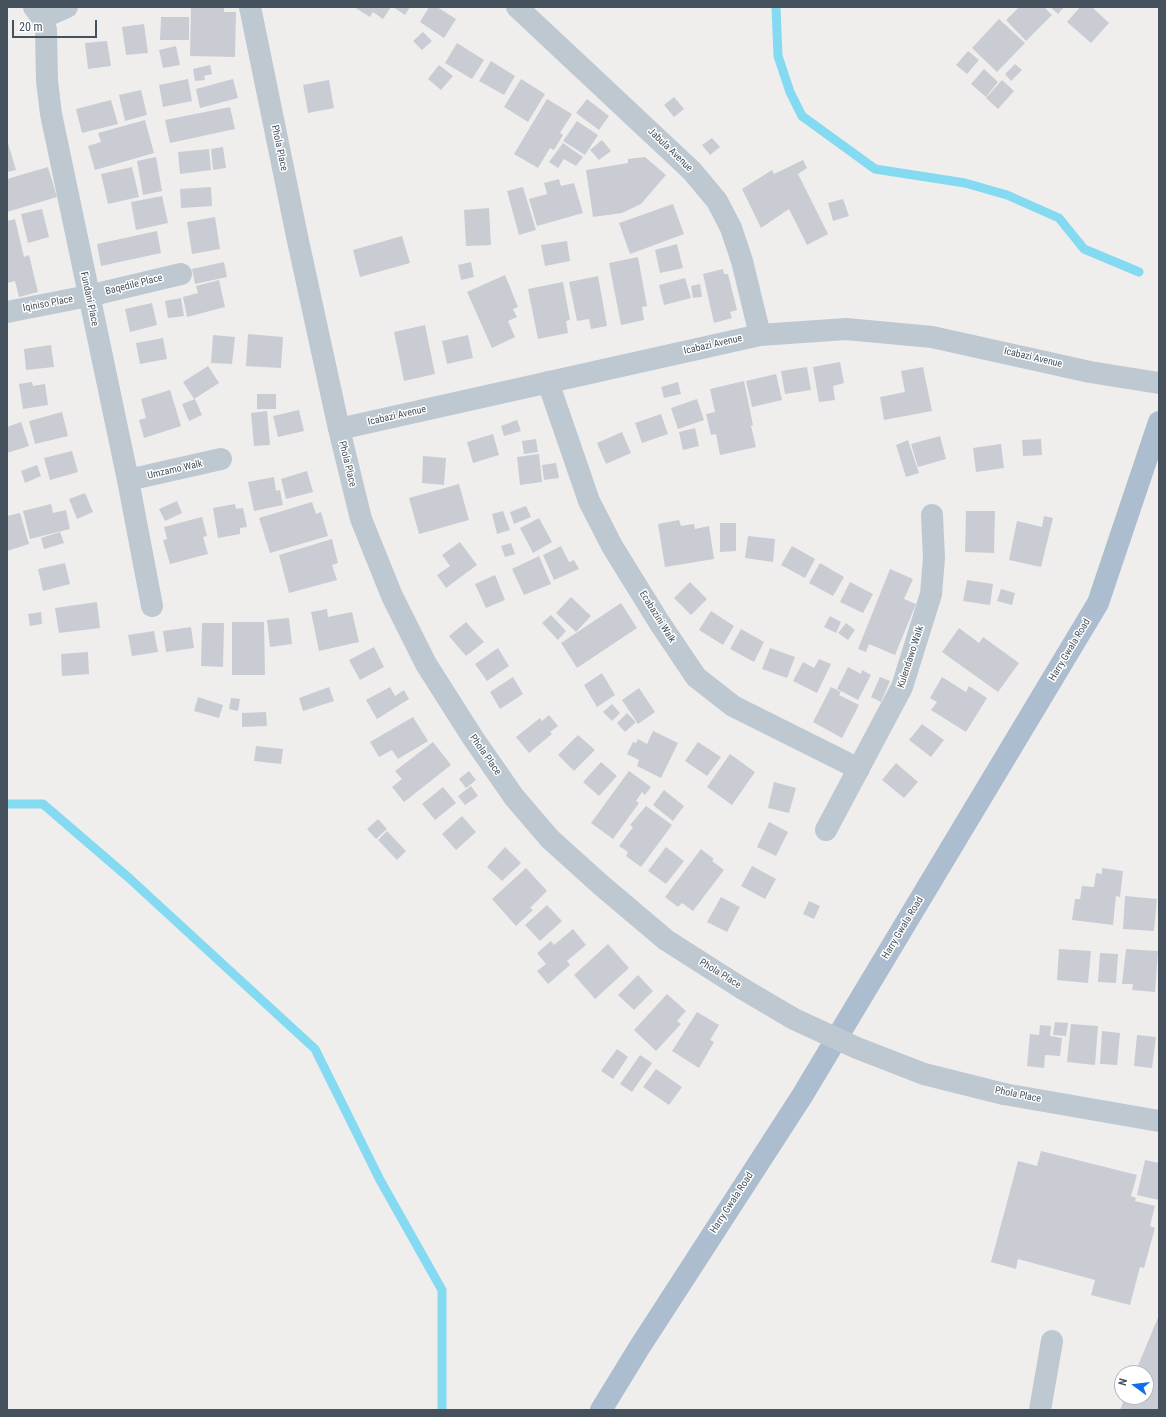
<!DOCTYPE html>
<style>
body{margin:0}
#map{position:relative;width:1166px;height:1417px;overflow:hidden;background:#f0eded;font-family:"Roboto Condensed",sans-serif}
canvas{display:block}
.frame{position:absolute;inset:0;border:8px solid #45515c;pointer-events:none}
.north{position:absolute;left:1114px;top:1365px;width:40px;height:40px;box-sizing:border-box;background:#fff;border:1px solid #b5b9be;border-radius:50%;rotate:285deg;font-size:11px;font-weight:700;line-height:16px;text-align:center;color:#45515c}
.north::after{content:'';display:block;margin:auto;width:14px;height:18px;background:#0f6ee9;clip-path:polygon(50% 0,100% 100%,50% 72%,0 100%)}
.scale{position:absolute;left:12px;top:20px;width:85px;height:18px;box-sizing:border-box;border:2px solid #45515c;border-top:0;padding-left:5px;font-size:12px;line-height:14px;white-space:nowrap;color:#45515c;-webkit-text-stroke:3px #fff;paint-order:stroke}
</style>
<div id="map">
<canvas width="1166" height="1417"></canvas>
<div class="frame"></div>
<div class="north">N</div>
<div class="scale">20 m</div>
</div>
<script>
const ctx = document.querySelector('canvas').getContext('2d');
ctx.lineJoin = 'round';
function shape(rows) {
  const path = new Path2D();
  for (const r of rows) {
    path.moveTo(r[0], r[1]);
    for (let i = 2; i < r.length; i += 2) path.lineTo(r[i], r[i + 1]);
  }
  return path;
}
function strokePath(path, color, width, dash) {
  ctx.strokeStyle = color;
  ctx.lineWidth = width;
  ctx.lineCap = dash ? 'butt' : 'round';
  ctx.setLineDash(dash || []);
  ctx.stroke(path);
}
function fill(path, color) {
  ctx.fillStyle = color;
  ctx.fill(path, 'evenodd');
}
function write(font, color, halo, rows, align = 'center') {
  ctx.font = font + ' "Roboto Condensed",sans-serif';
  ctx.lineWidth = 3;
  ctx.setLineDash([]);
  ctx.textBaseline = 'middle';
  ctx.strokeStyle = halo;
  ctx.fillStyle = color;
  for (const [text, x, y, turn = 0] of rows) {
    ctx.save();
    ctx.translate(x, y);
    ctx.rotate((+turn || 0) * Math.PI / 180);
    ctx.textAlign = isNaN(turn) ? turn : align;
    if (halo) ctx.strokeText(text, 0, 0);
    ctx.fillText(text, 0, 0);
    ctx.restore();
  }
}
strokePath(shape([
 [776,7,778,56,790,92,802,116,875,169,965,183,1007,195,1059,218,1084,249,1139,272],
 [7,804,43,804,129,878,315,1049,380,1180,442,1290,442,1410]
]), '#83daf1', 9);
fill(shape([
 [191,7,224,7,224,12,236,12,235,57,190,56],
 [354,7,391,7,383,19,373,12,370,17],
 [393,7,410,7,405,15],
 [429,7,437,7,456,19,444,38,420,22],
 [1019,7,1044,7,1052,15,1026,41,1006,20],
 [1050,7,1064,7,1058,14],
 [1080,7,1092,7,1109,23,1091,43,1067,22],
 [161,17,189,17,189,40,160,40],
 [999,19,1025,43,997,72,972,48],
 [144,24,148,53,126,55,122,27],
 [423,32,432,41,422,50,413,41],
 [107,41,111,66,88,69,85,43],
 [457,43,484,60,472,79,445,63],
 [176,46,180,65,163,68,159,50],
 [968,51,979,60,967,74,956,65],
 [491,61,515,76,504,95,479,81],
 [1015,64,1022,70,1011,81,1005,74],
 [210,65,212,74,204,76,205,80,195,81,193,69],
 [439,65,453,76,441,90,428,79],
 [984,69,998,82,986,97,971,84],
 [188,79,192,101,163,107,159,85],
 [233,79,238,98,200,108,196,89],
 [521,79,545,94,528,122,504,107],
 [329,80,334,108,308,113,303,85],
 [1002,80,1014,91,998,109,986,98],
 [141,90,147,115,125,121,119,95],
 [674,97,684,109,674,117,664,105],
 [547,99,572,114,560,133,563,135,554,150,550,148,538,168,514,154],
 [587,99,609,116,599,130,576,113],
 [111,100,118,124,82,133,76,109],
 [230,107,235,129,170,143,165,120],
 [145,120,154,153,95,170,88,146,101,142,98,133],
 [577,121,598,135,585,155,563,141],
 [712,138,720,147,710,155,702,145],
 [602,140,611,151,599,160,590,150],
 [8,143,16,170,7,172,7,144],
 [563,143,583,157,576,166,564,159,558,168,549,162],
 [223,147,226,168,213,170,211,149],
 [209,149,211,170,180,174,178,152],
 [156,157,162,191,143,195,137,161],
 [645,157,666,175,641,204,622,213,593,217,586,170,628,163,628,159],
 [803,160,807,168,798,174,828,234,807,245,789,209,761,228,742,189,772,170,774,174],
 [48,167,57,197,7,212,7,179],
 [132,167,139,197,108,204,101,174],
 [559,179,561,186,574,183,583,213,537,226,529,199,547,194,544,183],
 [211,187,212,206,181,208,180,189],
 [523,187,536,230,519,235,507,191],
 [162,196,168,223,136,230,131,202],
 [843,199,849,216,833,221,828,203],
 [673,204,684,234,630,254,619,223],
 [489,208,491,245,466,246,464,210],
 [42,209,49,237,28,243,21,214],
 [215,217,220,249,192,254,187,222],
 [15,219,24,257,29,255,38,292,19,297,15,281,7,283,7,221],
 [157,231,161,253,101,266,97,244],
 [402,236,410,263,360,277,353,250],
 [567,241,570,261,545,266,541,245],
 [677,244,683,268,660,273,655,250],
 [638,257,647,306,642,307,644,320,621,325,609,263],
 [224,262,227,277,195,284,192,269],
 [471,262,474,277,461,280,458,265],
 [723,269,724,274,728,274,737,310,730,312,732,318,714,323,703,274],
 [505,275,518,307,513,309,517,317,508,321,515,337,492,348,467,292],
 [598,276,607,326,591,329,589,319,577,321,569,282],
 [685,278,691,298,664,305,659,285],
 [219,280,225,307,187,317,183,297,198,293,196,286],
 [563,282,570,320,566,321,568,333,538,339,528,289],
 [700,284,702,297,693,298,691,286],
 [181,298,184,316,168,318,165,301],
 [152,303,157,325,130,332,125,309],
 [425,325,435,374,404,381,394,332],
 [248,334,283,337,281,368,246,366],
 [213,335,235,337,232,364,211,363],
 [468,335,473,358,447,364,442,341],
 [163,338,167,359,140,364,136,343],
 [51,345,54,367,26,370,24,349],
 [840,362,844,383,833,386,835,400,819,402,813,367],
 [208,366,219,383,194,399,183,382],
 [807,367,811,390,785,394,781,371],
 [923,367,932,411,884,420,880,397,905,392,901,371],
 [776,374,782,400,752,407,746,381],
 [744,381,753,425,751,426,756,447,720,455,716,434,711,435,706,414,715,412,710,389],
 [32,382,33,386,45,384,48,405,23,409,19,384],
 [678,382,681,394,664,398,661,387],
 [170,390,181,426,144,438,139,420,146,418,141,399],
 [257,394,276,394,276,409,257,409],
 [195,399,202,415,189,421,182,404],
 [697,399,704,420,678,429,671,408],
 [299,410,304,431,278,437,273,416],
 [267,411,270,445,254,446,251,413],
 [62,412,68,436,35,444,29,421],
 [661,414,668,434,642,443,635,423],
 [517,420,521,431,504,436,501,426],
 [21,422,29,446,7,453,7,427],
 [695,428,699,446,683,450,679,432],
 [622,432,631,453,606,464,597,443],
 [493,434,499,455,473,463,467,442],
 [940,436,946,459,918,467,911,444],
 [536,439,538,452,524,454,522,441],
 [1041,439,1042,455,1023,456,1022,440],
 [908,440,919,473,906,477,896,445],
 [1001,444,1004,468,976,472,973,448],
 [72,451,78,472,50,480,44,458],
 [539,454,542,482,520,485,517,457],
 [423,456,446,458,444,485,422,483],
 [556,463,559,478,544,480,542,465],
 [37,465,41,476,25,483,21,471],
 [307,471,313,492,286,499,281,479],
 [274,477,276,491,280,490,283,505,254,511,248,482],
 [459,484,469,520,419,534,409,498],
 [85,493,93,512,77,519,69,499],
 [177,501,182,513,165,521,159,509],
 [312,502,316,514,321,512,328,536,270,553,259,518],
 [51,504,53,513,66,510,70,529,30,539,23,511],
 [235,504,236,509,243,508,247,527,240,528,240,534,218,538,213,508],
 [526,506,531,517,514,524,510,512],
 [503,511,510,530,497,534,492,514],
 [966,511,995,511,994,553,965,552],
 [20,513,29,544,7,551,7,516],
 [1044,516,1053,518,1041,567,1009,560,1017,521,1042,527],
 [202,517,207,536,203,537,208,554,170,564,163,540,167,539,164,527],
 [539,518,552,542,533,553,520,528],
 [679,520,681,526,694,524,695,529,709,526,714,559,665,567,658,524],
 [720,523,736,523,736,551,720,552],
 [60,532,64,543,44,549,41,538],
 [748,536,775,539,773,562,745,558],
 [332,539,338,563,332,565,337,580,289,593,279,555],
 [460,542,477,565,446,588,437,575,450,566,442,555],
 [511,543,515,554,505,557,501,546],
 [561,546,569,562,574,560,579,569,554,580,543,555],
 [792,546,815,559,805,578,781,565],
 [539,556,551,584,524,595,512,569],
 [65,563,70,584,43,591,38,569],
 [820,563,844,577,833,596,809,583],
 [890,569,913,579,904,599,916,604,895,655,869,644,866,652,858,649],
 [495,575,505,600,486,608,475,584],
 [967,580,993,584,990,605,963,601],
 [690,582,707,599,691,615,674,598],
 [850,582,873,594,863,613,840,602],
 [1001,589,1015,593,1012,605,997,601],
 [571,597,591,616,576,632,556,613],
 [97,602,100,628,59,633,55,608],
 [621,603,637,628,577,668,561,643],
 [327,609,328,617,352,612,359,642,319,651,311,612],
 [711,611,734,626,723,645,699,630],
 [41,612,42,624,30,626,28,614],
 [551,615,566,631,558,640,542,623],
 [830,616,841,622,836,633,824,627],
 [289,618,292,644,270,647,267,620],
 [232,622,264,622,265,675,232,675],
 [466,622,484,642,466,656,449,636],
 [202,623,224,623,223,667,201,666],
 [846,623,855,630,848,640,838,633],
 [191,627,194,648,166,652,163,631],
 [959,628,979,643,983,637,1019,663,998,692,942,652],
 [741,629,764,642,754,662,730,649],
 [154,631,158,652,132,656,128,635],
 [374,647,384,667,360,680,349,660],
 [498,648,509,666,487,681,475,664],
 [770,648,795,657,787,678,762,669],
 [88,652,89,674,62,676,61,654],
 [819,659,831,664,817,693,793,681,803,662,814,668],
 [848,667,861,674,862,670,871,675,858,700,837,689],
 [602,673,615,695,597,707,584,685],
 [513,677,523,694,500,709,490,692],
 [880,677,890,681,881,702,871,697],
 [942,677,966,692,969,686,987,698,966,732,931,710,937,702,930,698],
 [329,687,334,701,303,711,299,698],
 [390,687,395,696,404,690,409,699,377,719,366,700],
 [831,687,841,692,839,695,859,705,842,738,813,722],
 [639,688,655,712,638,724,622,700],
 [198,697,223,705,219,718,194,711],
 [231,698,240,699,238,711,229,709],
 [612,704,620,713,612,721,603,712],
 [266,712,267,726,242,727,242,713],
 [627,713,636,722,625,732,617,723],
 [549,715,558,726,550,732,552,734,529,753,516,737,540,718,542,721],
 [413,717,428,741,398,759,392,750,379,757,370,742],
 [922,724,944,740,931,757,909,740],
 [653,731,678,743,661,778,637,766,639,760,627,754,633,742,636,743,638,739,647,744],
 [578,735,595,750,574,771,558,755],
 [433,742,451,765,404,802,392,787,402,779,395,771],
 [698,742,721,757,707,776,685,761],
 [256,746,283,749,281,764,254,761],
 [730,754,755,772,732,805,707,787],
 [601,762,617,776,599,796,583,782],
 [896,763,918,782,904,798,882,780],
 [469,771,476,780,466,788,459,779],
 [629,771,651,787,645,795,642,792,636,801,639,803,613,839,591,823],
 [774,782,796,788,789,813,768,808],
 [471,786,478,796,465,805,458,796],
 [443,787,456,803,435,820,422,804],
 [664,790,684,806,673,821,653,805],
 [646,806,672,825,641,867,626,856,628,852,619,846,633,827,630,825],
 [462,816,476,832,456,850,442,834],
 [378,819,387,829,376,839,367,829],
 [769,822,788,832,776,856,757,847],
 [387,831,406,851,397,860,378,840],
 [505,847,521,863,502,881,487,867],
 [666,847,684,861,666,884,648,871],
 [701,849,714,859,712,861,724,870,693,911,682,903,678,907,665,897],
 [752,866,776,879,765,899,741,886],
 [526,868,547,891,530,908,533,910,516,926,492,899],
 [1102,868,1123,871,1120,897,1116,896,1113,925,1072,920,1075,899,1080,899,1082,886,1094,887,1096,873,1102,874],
 [1125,896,1157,899,1154,931,1123,929],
 [721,897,740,907,727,932,707,922],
 [809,901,820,906,814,919,803,914],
 [547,905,562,921,540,941,525,925],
 [573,929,586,945,567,961,570,965,548,984,537,971,546,964,537,953,551,941,554,945],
 [608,944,629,968,595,999,574,975],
 [1059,949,1091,951,1088,983,1057,980],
 [1126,949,1158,951,1155,992,1132,990,1133,984,1122,984],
 [1100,953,1118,954,1116,983,1098,982],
 [638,975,653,991,634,1010,618,995],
 [667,994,686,1011,677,1021,681,1024,656,1051,634,1030],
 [697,1012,719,1025,710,1040,714,1042,699,1068,672,1051],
 [1055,1022,1068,1023,1066,1036,1053,1035],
 [1071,1024,1098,1026,1095,1065,1067,1062],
 [1040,1025,1051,1026,1050,1036,1062,1038,1060,1056,1045,1055,1044,1068,1027,1066,1030,1034,1039,1035],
 [1102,1031,1120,1033,1117,1065,1100,1064],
 [1137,1035,1156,1037,1152,1068,1134,1066],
 [617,1049,628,1057,613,1079,601,1071],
 [640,1055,652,1063,632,1092,620,1084],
 [656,1069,682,1087,669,1105,643,1087],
 [1041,1151,1137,1175,1131,1196,1136,1198,1135,1201,1155,1206,1150,1226,1155,1228,1144,1268,1140,1267,1130,1305,1091,1295,1095,1280,1018,1259,1016,1269,991,1262,1018,1161,1037,1166],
 [1145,1160,1159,1163,1159,1200,1137,1195],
 [1159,1315,1159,1410,1120,1410,1125,1397,1146,1397,1146,1373,1135,1373]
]), '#caccd3');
strokePath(shape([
 [34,7,42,18,46,30,47,81,51,114,128,480,152,606],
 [250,7,298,241,339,429,361,519,392,596,426,664,473,738,514,797,550,839,601,885,666,940,743,989],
 [517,7,692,171,717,201,731,228,742,261,760,335],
 [42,18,67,7],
 [7,312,88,296,181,274],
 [548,382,589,501,612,546,659,622,696,677,733,706,859,769],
 [339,429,760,335,846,329,932,337,1090,372,1159,383],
 [128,480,221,459],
 [826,830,902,687,931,594,934,558,932,515],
 [1004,1094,1159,1121],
 [1040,1410,1052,1341]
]), '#bdc8d1', 22);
strokePath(shape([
 [601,1410,639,1348,802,1096,1098,603,1159,422]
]), '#abbdce', 22);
strokePath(shape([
 [743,989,794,1019,857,1048,924,1074,1004,1094]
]), '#bdc8d1', 22);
write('10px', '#45515c', '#fff', [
 ["Phola Place",279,148,78],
 ["Jabula Avenue",670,150,44],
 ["Baqedile Place",134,285,-14],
 ["Fundani Place",89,299,78],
 ["Iqiniso Place",48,304,-11],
 ["Icabazi Avenue",713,345,-13],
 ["Icabazi Avenue",1033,358,13],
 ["Icabazi Avenue",397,416,-13],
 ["Phola Place",347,464,76],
 ["Umzamo Walk",175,470,-13],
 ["Ecabazini Walk",657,617,58],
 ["Harry Gwala Road",1070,650,-59],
 ["Kulendawo Walk",911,657,-72],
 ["Phola Place",485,755,55],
 ["Harry Gwala Road",903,928,-59],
 ["Phola Place",720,974,32],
 ["Phola Place",1018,1095,11],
 ["Harry Gwala Road",732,1203,-57]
]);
</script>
